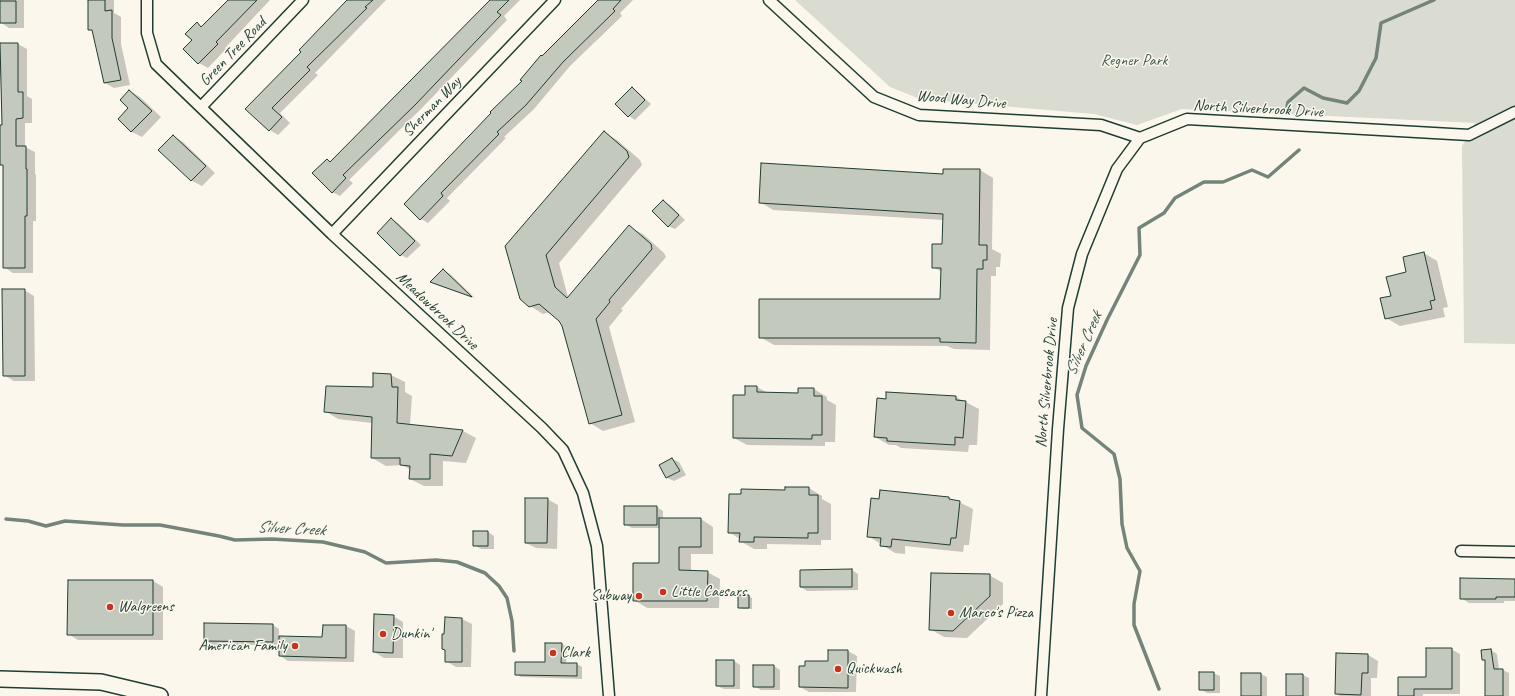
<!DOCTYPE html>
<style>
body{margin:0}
canvas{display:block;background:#fbf7ec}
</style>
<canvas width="1515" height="696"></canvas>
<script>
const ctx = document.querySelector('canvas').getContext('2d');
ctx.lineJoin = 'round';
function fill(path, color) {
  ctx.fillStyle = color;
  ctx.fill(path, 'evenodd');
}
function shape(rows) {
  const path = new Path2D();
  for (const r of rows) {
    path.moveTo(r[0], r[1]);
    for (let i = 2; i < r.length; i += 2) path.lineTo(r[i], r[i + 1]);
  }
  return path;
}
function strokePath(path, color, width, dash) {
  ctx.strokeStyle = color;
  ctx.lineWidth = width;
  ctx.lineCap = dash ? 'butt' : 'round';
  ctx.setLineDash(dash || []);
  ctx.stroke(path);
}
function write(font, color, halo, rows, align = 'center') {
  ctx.font = font + ' Caveat,sans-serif';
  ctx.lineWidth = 3;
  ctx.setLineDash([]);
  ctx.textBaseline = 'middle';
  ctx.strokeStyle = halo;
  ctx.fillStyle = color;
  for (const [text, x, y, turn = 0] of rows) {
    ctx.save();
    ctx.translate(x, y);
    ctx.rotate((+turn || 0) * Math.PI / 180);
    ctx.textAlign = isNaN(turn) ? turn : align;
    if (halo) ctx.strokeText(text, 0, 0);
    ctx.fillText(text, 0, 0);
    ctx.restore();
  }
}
fill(shape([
 [795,0,1515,0,1515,344,1464,343,1462,146,1475,123,1182,109,1137,125,1094,114,920,99,890,87]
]), '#dbdcd1');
fill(shape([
 [0,0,24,0,24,28,9,28,0,22],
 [89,0,114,0,114,13,121,17,121,44,130,85,114,88,105,83,94,32,89,29],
 [229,0,270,0,225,48,226,49,208,68,199,63,193,40,197,24,202,27],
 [348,0,386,0,315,73,318,75,280,113,290,123,278,135,270,130,247,109,302,52],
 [491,0,520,0,504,16,507,20,422,108,349,180,353,183,340,196,332,192,327,160,331,163],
 [600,0,633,0,620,13,622,16,570,66,534,109,504,137,506,138,447,198,450,201,428,223,421,219,542,57],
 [0,44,18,44,27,49,27,96,32,99,32,123,25,123,25,147,35,152,35,174,36,175,36,221,33,221,33,273,13,273,4,267,4,166,1,164,3,126,2,77,0,76],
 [632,88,638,92,651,104,635,120,629,116,616,104],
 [130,91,140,97,161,117,142,137,132,132,119,119,130,108],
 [604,132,617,140,640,160,642,165,559,263,568,297,629,227,643,234,664,253,666,257,621,309,623,310,609,327,635,422,603,431,590,423,560,320,550,312,543,314,530,306,521,299],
 [173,136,183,142,215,173,202,186,192,181,160,150],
 [980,170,993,178,992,249,1001,254,1000,267,996,267,996,276,991,276,990,350,954,349,947,346,774,345,760,337,941,300,942,272,933,267,943,245,944,220,773,210,760,202],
 [663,201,670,205,685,220,675,229,668,226],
 [392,219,398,223,421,245,407,258,401,255],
 [1424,253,1437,261,1448,307,1443,308,1445,317,1400,326,1386,318,1392,296,1408,273],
 [443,270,450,274,475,298,437,285,431,282],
 [24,290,34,296,35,381,14,381,4,375],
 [374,374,391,375,405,382,405,392,412,396,410,425,463,431,476,438,466,463,443,461,443,486,424,486,410,479,411,470,402,465,386,466,372,458,372,423,338,419,325,411,374,388],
 [746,387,757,387,768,393,799,394,814,389,827,397,827,400,836,405,835,442,825,442,825,446,747,445,734,438,746,396],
 [956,397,979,409,977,445,969,445,968,452,901,448,896,445,889,445,875,437,887,400],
 [672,459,679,462,686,475,674,481,667,478,660,465],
 [809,488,822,496,822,499,831,504,831,540,821,540,821,545,767,544,767,549,754,549,740,541,740,539,729,532,786,491],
 [949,498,954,501,959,502,973,509,969,545,964,545,963,552,905,546,905,554,895,553,868,536,880,500],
 [547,499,558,505,557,549,536,548,526,543],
 [657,507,663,511,663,519,701,519,713,527,713,554,691,554,691,572,707,572,720,579,719,608,647,608,634,600,660,564,660,528,632,528,625,524],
 [488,532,494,536,494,549,481,549,474,545],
 [852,570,858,574,858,590,807,591,801,587],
 [989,575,1003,583,1003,604,967,638,944,637,930,629],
 [1515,580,1515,601,1504,601,1504,603,1469,603,1461,598],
 [153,581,163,587,163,640,78,640,68,634],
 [739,596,749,596,752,598,752,609,742,609,739,607],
 [393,616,403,622,403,658,384,658,374,652],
 [462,619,472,624,471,667,456,667,446,661,446,651,443,649],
 [273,625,279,629,279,637,323,638,324,626,346,626,355,631,354,662,288,661,280,656,280,645,212,645,205,641],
 [562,644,567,647,566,664,577,664,582,667,582,679,521,677,516,674,546,663],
 [1451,649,1460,654,1460,694,1423,694,1423,696,1399,696,1427,678],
 [1491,650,1497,654,1499,670,1503,670,1509,673,1509,696,1486,696,1486,661,1483,659],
 [829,651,848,651,857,656,856,692,809,692,800,687,829,662],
 [1368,655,1378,661,1377,678,1371,678,1371,696,1340,696,1336,694],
 [734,661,740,665,740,689,724,689,717,686],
 [774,666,780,670,780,690,761,690,754,686],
 [1213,673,1220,676,1220,693,1207,693,1200,689],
 [1261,674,1267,677,1267,696,1242,696],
 [1303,675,1309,678,1309,696,1287,696]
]), '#0003');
strokePath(shape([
 [1287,107,1288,102,1304,88,1323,98,1347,103,1359,91,1376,58,1381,23,1434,0],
 [6,519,28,521,46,526,65,521,123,525,160,525,219,536,235,540,272,539,323,542,365,552,386,563,436,560,457,562,485,573,499,586,507,598,512,621,514,651],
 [1159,689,1134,625,1134,604,1140,571,1127,548,1122,524,1120,479,1114,454,1082,428,1077,395,1086,366,1107,320,1140,255,1139,228,1164,213,1175,198,1204,182,1223,182,1252,170,1268,177,1299,150]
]), '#74847b', 3.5);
const building = shape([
 [88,0,105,0,105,11,112,10,112,38,121,80,104,83,92,30,88,30,88,0],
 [228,0,257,0,216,42,218,44,198,64,183,49,192,40,185,34,197,22,201,27,228,0],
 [347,0,373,0,365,7,367,8,307,67,310,70,272,108,282,117,269,131,245,109,301,52,299,50,347,0],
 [490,0,509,0,497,12,501,15,415,105,343,175,346,178,332,193,312,173,327,159,330,162,490,0],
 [598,0,621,0,613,9,615,11,563,62,526,105,497,132,499,134,441,193,443,196,420,220,404,204,491,113,490,112,522,81,520,80,541,55,542,56,598,0],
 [0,1,16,1,16,23,0,23,0,1],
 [0,43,18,43,18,92,23,92,23,118,16,119,16,146,26,146,26,169,27,169,27,216,25,216,25,268,3,268,3,165,0,165,0,125,2,125,0,43],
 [632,87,645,100,628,117,615,104,632,87],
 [129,90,152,111,131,132,118,119,128,108,120,100,129,90],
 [604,131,627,151,629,157,546,255,555,287,567,298,629,225,651,244,652,249,609,300,610,302,596,319,622,415,589,424,562,326,559,321,539,304,529,307,520,299,505,246,604,131],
 [173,135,206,166,191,181,158,150,173,135],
 [761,163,943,174,943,169,980,169,979,245,987,245,987,260,983,260,983,269,977,269,976,343,940,342,940,338,759,338,759,299,940,299,941,268,932,268,932,244,942,244,943,214,759,203,761,163],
 [663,200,679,215,668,227,652,211,663,200],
 [391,218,415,241,400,256,377,233,391,218],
 [1424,252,1435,300,1430,301,1432,309,1385,319,1380,298,1391,296,1386,277,1406,272,1403,257,1424,252],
 [443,269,472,297,430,282,443,269],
 [2,289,25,289,25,376,3,376,2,289],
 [373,373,391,374,392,387,398,387,397,423,463,430,452,456,430,454,430,479,409,479,410,466,400,465,400,458,371,458,372,417,324,412,326,386,373,387,373,373],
 [745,386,757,386,757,392,798,393,798,388,814,388,814,396,822,396,822,435,812,435,812,439,733,438,733,395,745,395,745,386],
 [886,392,956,396,956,400,966,401,963,438,955,437,955,445,887,441,887,438,874,437,877,398,886,399,886,392],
 [672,458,680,471,666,478,659,465,672,458],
 [785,487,809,487,809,495,818,495,818,533,808,533,808,538,754,537,754,542,739,542,740,533,728,533,729,494,741,494,741,489,785,490,785,487],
 [880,490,949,497,949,499,960,501,956,538,951,538,950,545,892,539,891,547,880,546,881,538,867,537,871,498,879,499,880,490],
 [525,498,548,498,547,543,525,543,525,498],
 [624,506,657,506,657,525,624,525,624,506],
 [659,518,701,518,701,547,679,547,679,570,708,571,707,601,633,601,633,563,659,563,659,518],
 [473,531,488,531,488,546,473,546,473,531],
 [852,569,852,587,800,587,800,570,852,569],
 [931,573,990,574,990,596,953,631,929,630,931,573],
 [1460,578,1515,579,1515,597,1496,597,1496,599,1460,599,1460,578],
 [68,580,153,580,153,635,67,635,68,580],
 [738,595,749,595,749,608,738,608,738,595],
 [374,614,394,615,393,653,373,652,374,614],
 [445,617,462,618,462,662,445,662,445,650,442,649,442,634,444,634,445,617],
 [204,623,273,624,273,642,204,641,204,623],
 [323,625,346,625,346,658,279,656,279,636,322,637,323,625],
 [545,643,562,643,561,663,577,663,577,676,515,675,515,662,545,662,545,643],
 [1426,648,1452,648,1452,689,1414,689,1414,696,1398,696,1398,677,1426,677,1426,648],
 [1491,649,1494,669,1503,669,1503,696,1485,696,1485,660,1482,660,1481,650,1491,649],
 [828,650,848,650,848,688,799,687,799,666,805,666,805,661,828,661,828,650],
 [1336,653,1368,654,1368,673,1362,673,1361,695,1335,694,1336,653],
 [716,660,734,660,734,686,716,686,716,660],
 [753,665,774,665,774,687,753,687,753,665],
 [1199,672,1214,672,1214,690,1199,690,1199,672],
 [1241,673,1261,673,1261,696,1241,696,1241,673],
 [1286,674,1303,674,1303,696,1286,696,1286,674]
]);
fill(building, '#c4c9be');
strokePath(building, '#1f3d34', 1);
const street = shape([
 [147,0,147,33,156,64,332,234,542,428,563,450,583,493,597,546,609,696],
 [769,0,874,97,919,115,1101,125,1140,138],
 [201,107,303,0],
 [332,234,555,0],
 [1461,551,1515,552],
 [1041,696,1058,429,1068,308,1082,254,1117,169,1140,138,1187,119,1469,135,1515,112]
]);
const primary = shape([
 [0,679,101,682,160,696]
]);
strokePath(street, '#1f3d34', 13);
strokePath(primary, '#1f3d34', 18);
strokePath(street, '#fbf7ec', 10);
strokePath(primary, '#fbf7ec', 15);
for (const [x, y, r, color] of [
 [663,592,4,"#c8321e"],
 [639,596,4,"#c8321e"],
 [110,607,4,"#c8321e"],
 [951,613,4,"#c8321e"],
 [383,634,4,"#c8321e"],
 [295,646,4,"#c8321e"],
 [553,653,4,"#c8321e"],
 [838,669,4,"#c8321e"]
]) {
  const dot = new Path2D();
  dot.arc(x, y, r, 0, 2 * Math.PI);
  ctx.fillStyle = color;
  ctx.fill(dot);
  strokePath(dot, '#fbf7ec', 1.5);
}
write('16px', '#1f3d34', '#fbf7ec', [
 ["Green Tree Road",233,52,-46],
 ["Wood Way Drive",961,100,5],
 ["Sherman Way",432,107,-46],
 ["North Silverbrook Drive",1258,109,3],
 ["Meadowbrook Drive",437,311,43],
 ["North Silverbrook Drive",1047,383,-85]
]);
write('16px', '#455d53', '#fbf7ec', [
 ["Regner Park",1134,61]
]);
write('16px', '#1f3d34', '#fbf7ec', [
 ["Little Caesars",671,592],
 ["Subway",631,596,"right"],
 ["Walgreens",118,607],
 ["Marco's Pizza",959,613],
 ["Dunkin'",391,634],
 ["American Family",287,646,"right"],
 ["Clark",561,653],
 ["Quickwash",846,669]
], 'left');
write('italic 17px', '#425b52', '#fbf7ec', [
 ["Silver Creek",1084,344,-66],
 ["Silver Creek",291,529,3]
]);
</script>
